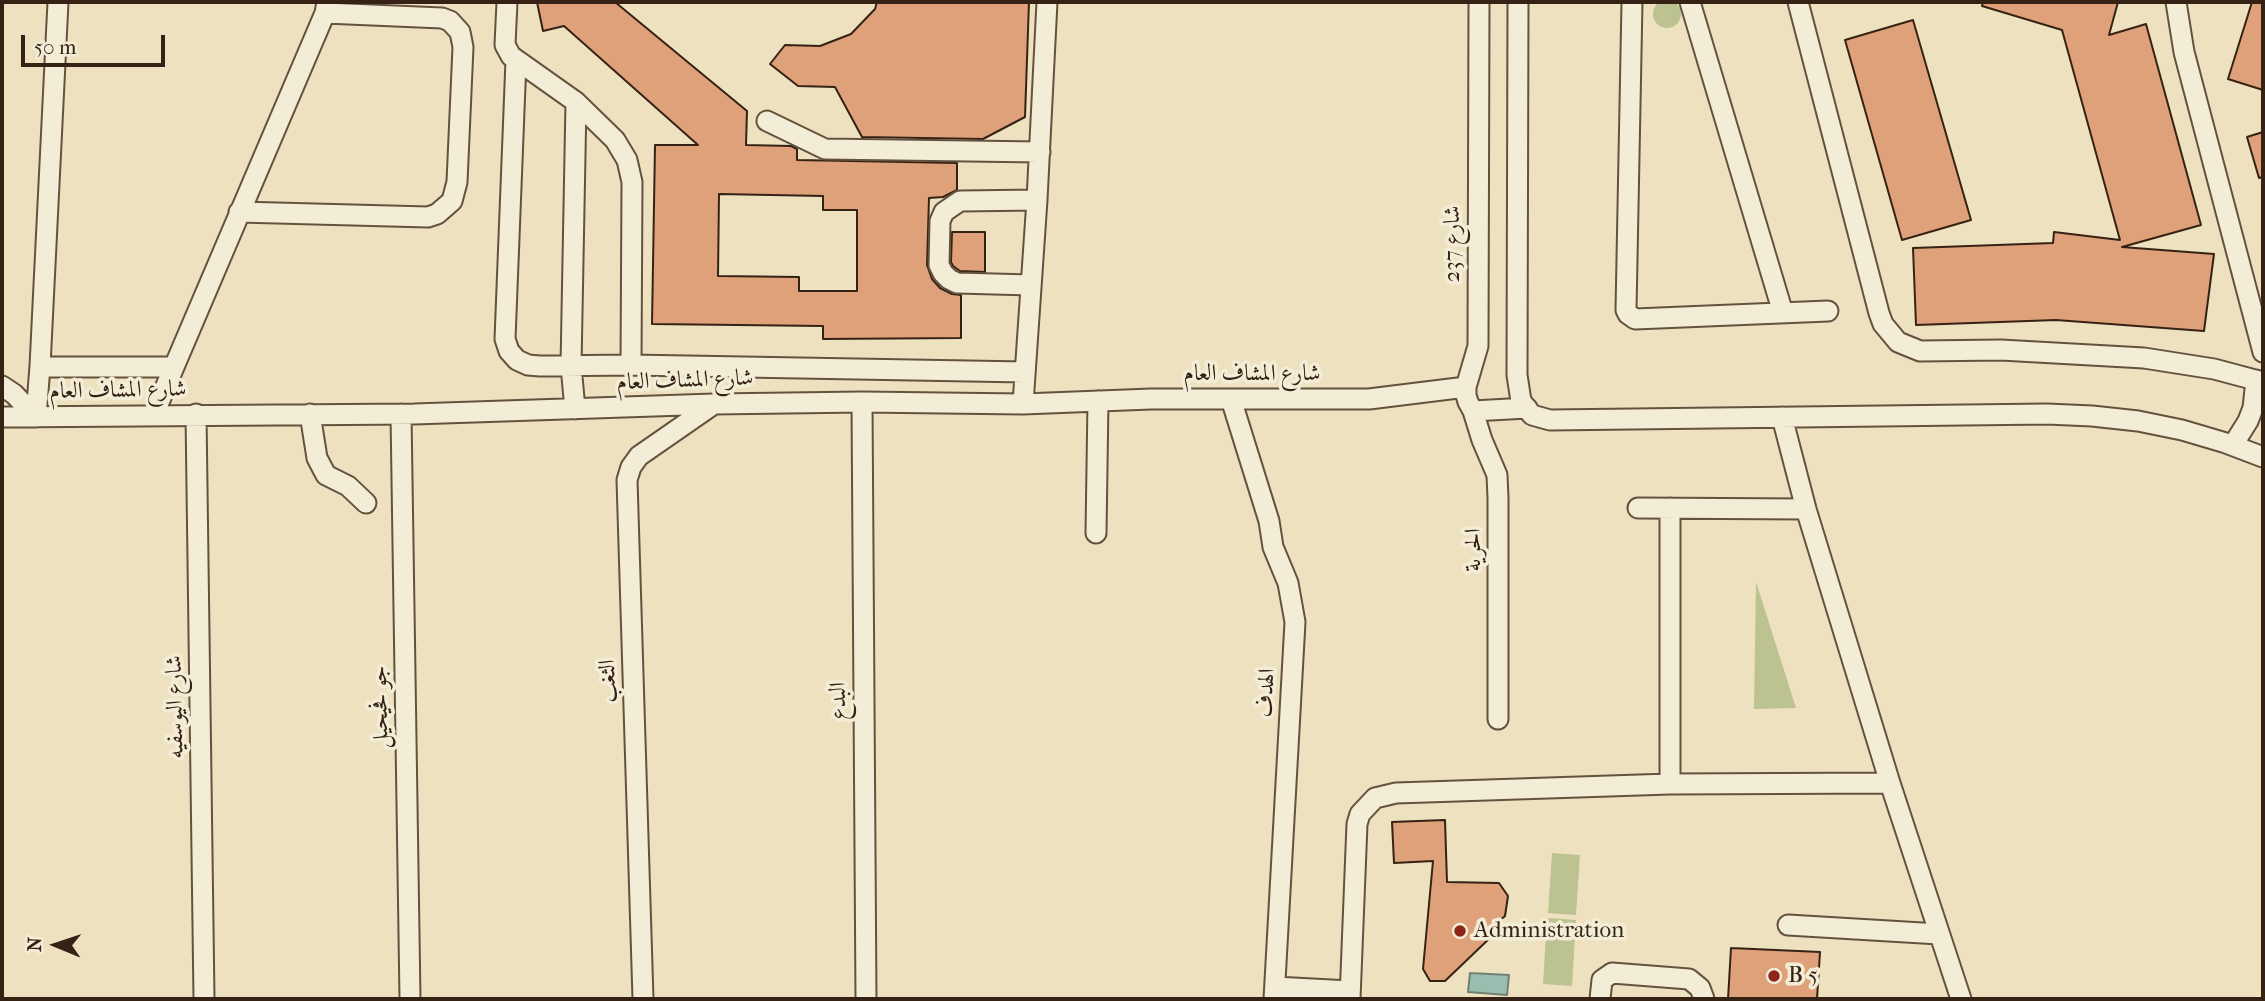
<!DOCTYPE html>
<meta charset="utf-8">
<style>
body{margin:0}
#map{position:relative;width:2265px;height:1001px;overflow:hidden;background:#ede1c0;font-family:"IM FELL French Canon",serif}
canvas{display:block}
.frame{position:absolute;inset:0;border:4px solid #362214;pointer-events:none}
.north{position:absolute;left:21px;top:910px;width:70px;height:70px;-webkit-text-stroke:5px #f3ecd6;paint-order:stroke;rotate:272deg;font-size:19px;font-weight:700;line-height:28px;text-align:center;color:#362214}
.north::after{content:'';display:block;margin:auto;width:24px;height:32px;background:#362214;clip-path:polygon(50% 0,100% 100%,50% 72%,0 100%)}
.scale{position:absolute;left:21px;top:35px;width:144px;height:32px;box-sizing:border-box;border:4px solid #362214;border-top:0;padding-left:9px;font-size:21px;line-height:24px;white-space:nowrap;color:#362214;-webkit-text-stroke:5px #f3ecd6;paint-order:stroke}
</style>
<div id="map">
<canvas width="2265" height="1001"></canvas>
<div class="frame"></div>
<div class="north">N</div>
<div class="scale">50 m</div>
</div>
<script>
const ctx = document.querySelector('canvas').getContext('2d');
ctx.lineJoin = 'round';
function fill(path, color) {
  ctx.fillStyle = color;
  ctx.fill(path, 'evenodd');
}
function shape(rows) {
  const path = new Path2D();
  for (const r of rows) {
    if (r.length === 3) {
      path.moveTo(r[0] + r[2], r[1]);
      path.arc(r[0], r[1], r[2], 0, 2 * Math.PI);
      continue;
    }
    path.moveTo(r[0], r[1]);
    for (let i = 2; i < r.length; i += 2) path.lineTo(r[i], r[i + 1]);
  }
  return path;
}
function strokePath(path, color, width, dash) {
  ctx.strokeStyle = color;
  ctx.lineWidth = width;
  ctx.lineCap = dash ? 'butt' : 'round';
  ctx.setLineDash(dash || []);
  ctx.stroke(path);
}
function write(font, color, halo, rows, align = 'center') {
  ctx.font = font + ' "IM FELL French Canon",Amiri,serif';
  ctx.lineWidth = 7;
  ctx.setLineDash([]);
  ctx.textBaseline = 'middle';
  ctx.strokeStyle = halo;
  ctx.fillStyle = color;
  for (const [text, x, y, turn = 0] of rows) {
    ctx.save();
    ctx.translate(x, y);
    ctx.rotate((+turn || 0) * Math.PI / 180);
    ctx.textAlign = isNaN(turn) ? turn : align;
    if (halo) ctx.strokeText(text, 0, 0);
    ctx.fillText(text, 0, 0);
    ctx.restore();
  }
}
fill(shape([
 [1667,14,14],
 [1756,582,1796,708,1754,709],
 [1552,853,1580,855,1576,915,1548,913],
 [1547,918,1576,920,1572,986,1543,984]
]), '#bcc290');
const water = shape([
 [1470,973,1509,975,1507,995,1468,992,1470,973]
]);
fill(water, '#99beb0');
strokePath(water, '#718072', 2);
const building = shape([
 [537,2,615,2,747,111,746,145,791,146,797,149,797,160,957,163,957,190,943,197,929,198,927,265,932,279,940,288,952,294,961,295,961,338,823,339,823,326,652,324,655,145,698,145,564,26,543,31,537,2],
 [719,194,823,196,823,210,857,210,857,291,799,291,799,277,718,276,719,194],
 [877,2,1029,2,1025,117,983,139,862,137,835,87,798,86,770,64,785,45,820,46,851,34,875,9,877,2],
 [1983,2,2118,2,2109,35,2146,24,2201,225,2122,247,2214,254,2204,331,2056,320,1916,325,1913,248,2053,243,2054,232,2120,240,2062,30,1982,6,1983,2],
 [2252,2,2263,2,2263,90,2228,79,2252,2],
 [1913,20,1971,220,1902,240,1845,40,1913,20],
 [2263,132,2263,177,2259,178,2247,137,2263,132],
 [952,232,985,232,985,272,960,271,953,266,951,262,952,232],
 [1445,820,1447,882,1499,883,1508,896,1505,916,1493,926,1492,936,1445,981,1430,981,1423,969,1433,861,1394,863,1392,822,1445,820],
 [1731,948,1820,952,1817,999,1728,999,1731,948]
]);
fill(building, '#dfa17a');
strokePath(building, '#362214', 2);
const minor = shape([
 [58,2,40,366,51,367,174,367,325,13,327,2],
 [507,2,505,45,511,56,576,102,615,140,627,160,632,182,631,365],
 [1518,2,1517,375,1521,401,1532,415,1550,420,2047,414,2092,416,2138,421,2182,430,2226,443,2263,457],
 [1632,2,1626,310,1628,314,1635,319,1828,311],
 [1690,2,1783,313],
 [1798,2,1879,313,1883,324,1898,342,1920,351,2001,350,2144,358,2214,369,2263,382],
 [2176,2,2184,52,2263,352],
 [516,60,505,339,509,351,517,360,528,365,540,366,631,365,1025,372],
 [767,121,825,149,1040,152],
 [239,212,428,217,437,214,452,201,457,182,463,47,460,32,450,21,442,18,325,13],
 [1031,285,957,283,949,279,943,273,939,265,940,221,944,212,960,201,1037,200],
 [2,386,14,394,36,417],
 [1466,387,1466,395,1468,402,1473,411,1482,440,1497,475,1498,498,1498,719],
 [1231,399,1269,521,1273,547,1288,583,1295,622,1274,999],
 [862,402,866,999],
 [1023,404,1037,200,1047,2],
 [575,409,571,366,576,102],
 [1473,411,1527,408],
 [154,414,174,367],
 [196,414,204,999],
 [310,414,317,458,326,475,348,486,366,503],
 [401,414,410,999],
 [2,417,414,414,714,404,862,402,1023,404,1151,399,1369,399,1466,387,1478,346,1479,2],
 [36,417,40,366],
 [1782,417,1806,509,1890,783,1961,999],
 [2233,445,2248,421,2253,408,2256,380],
 [1638,508,1806,509],
 [1096,533,1098,401],
 [1670,784,1670,508],
 [1788,925,1939,934],
 [1275,987,1350,991],
 [643,999,627,480,631,467,639,456,714,404],
 [1350,999,1357,824,1360,814,1375,798,1396,793,1670,784,1890,783],
 [1600,999,1602,980,1612,973,1689,979,1700,988,1704,999]
]);
strokePath(minor, '#64523f', 23);
strokePath(minor, '#f3ecd6', 19);
for (const [x, y, r, color] of [
 [1460,931,7,"#8f2418"],
 [1774,976,7,"#8f2418"]
]) {
  const dot = new Path2D();
  dot.arc(x, y, r, 0, 2 * Math.PI);
  ctx.fillStyle = color;
  ctx.fill(dot);
  strokePath(dot, '#f3ecd6', 2.5);
}
write('23px', '#362214', '#f3ecd6', [
 ["شارع 237",1453,244,-90],
 ["شارع المشاف العام",1252,374],
 ["شارع المشاف العام",685,381,-2],
 ["شارع المشاف العام",118,391,-1],
 ["الحرية",1474,550,-90],
 ["الثغب",609,681,-92],
 ["الهدف",1267,693,-87],
 ["البدع",839,701,-90],
 ["شارع اليوسفيه",176,707,-91],
 ["جو فحيحيل",381,707,-91]
]);
write('23px', '#362214', '#f3ecd6', [
 ["Administration",1474,931],
 ["B 5",1788,976]
], 'left');
</script>
